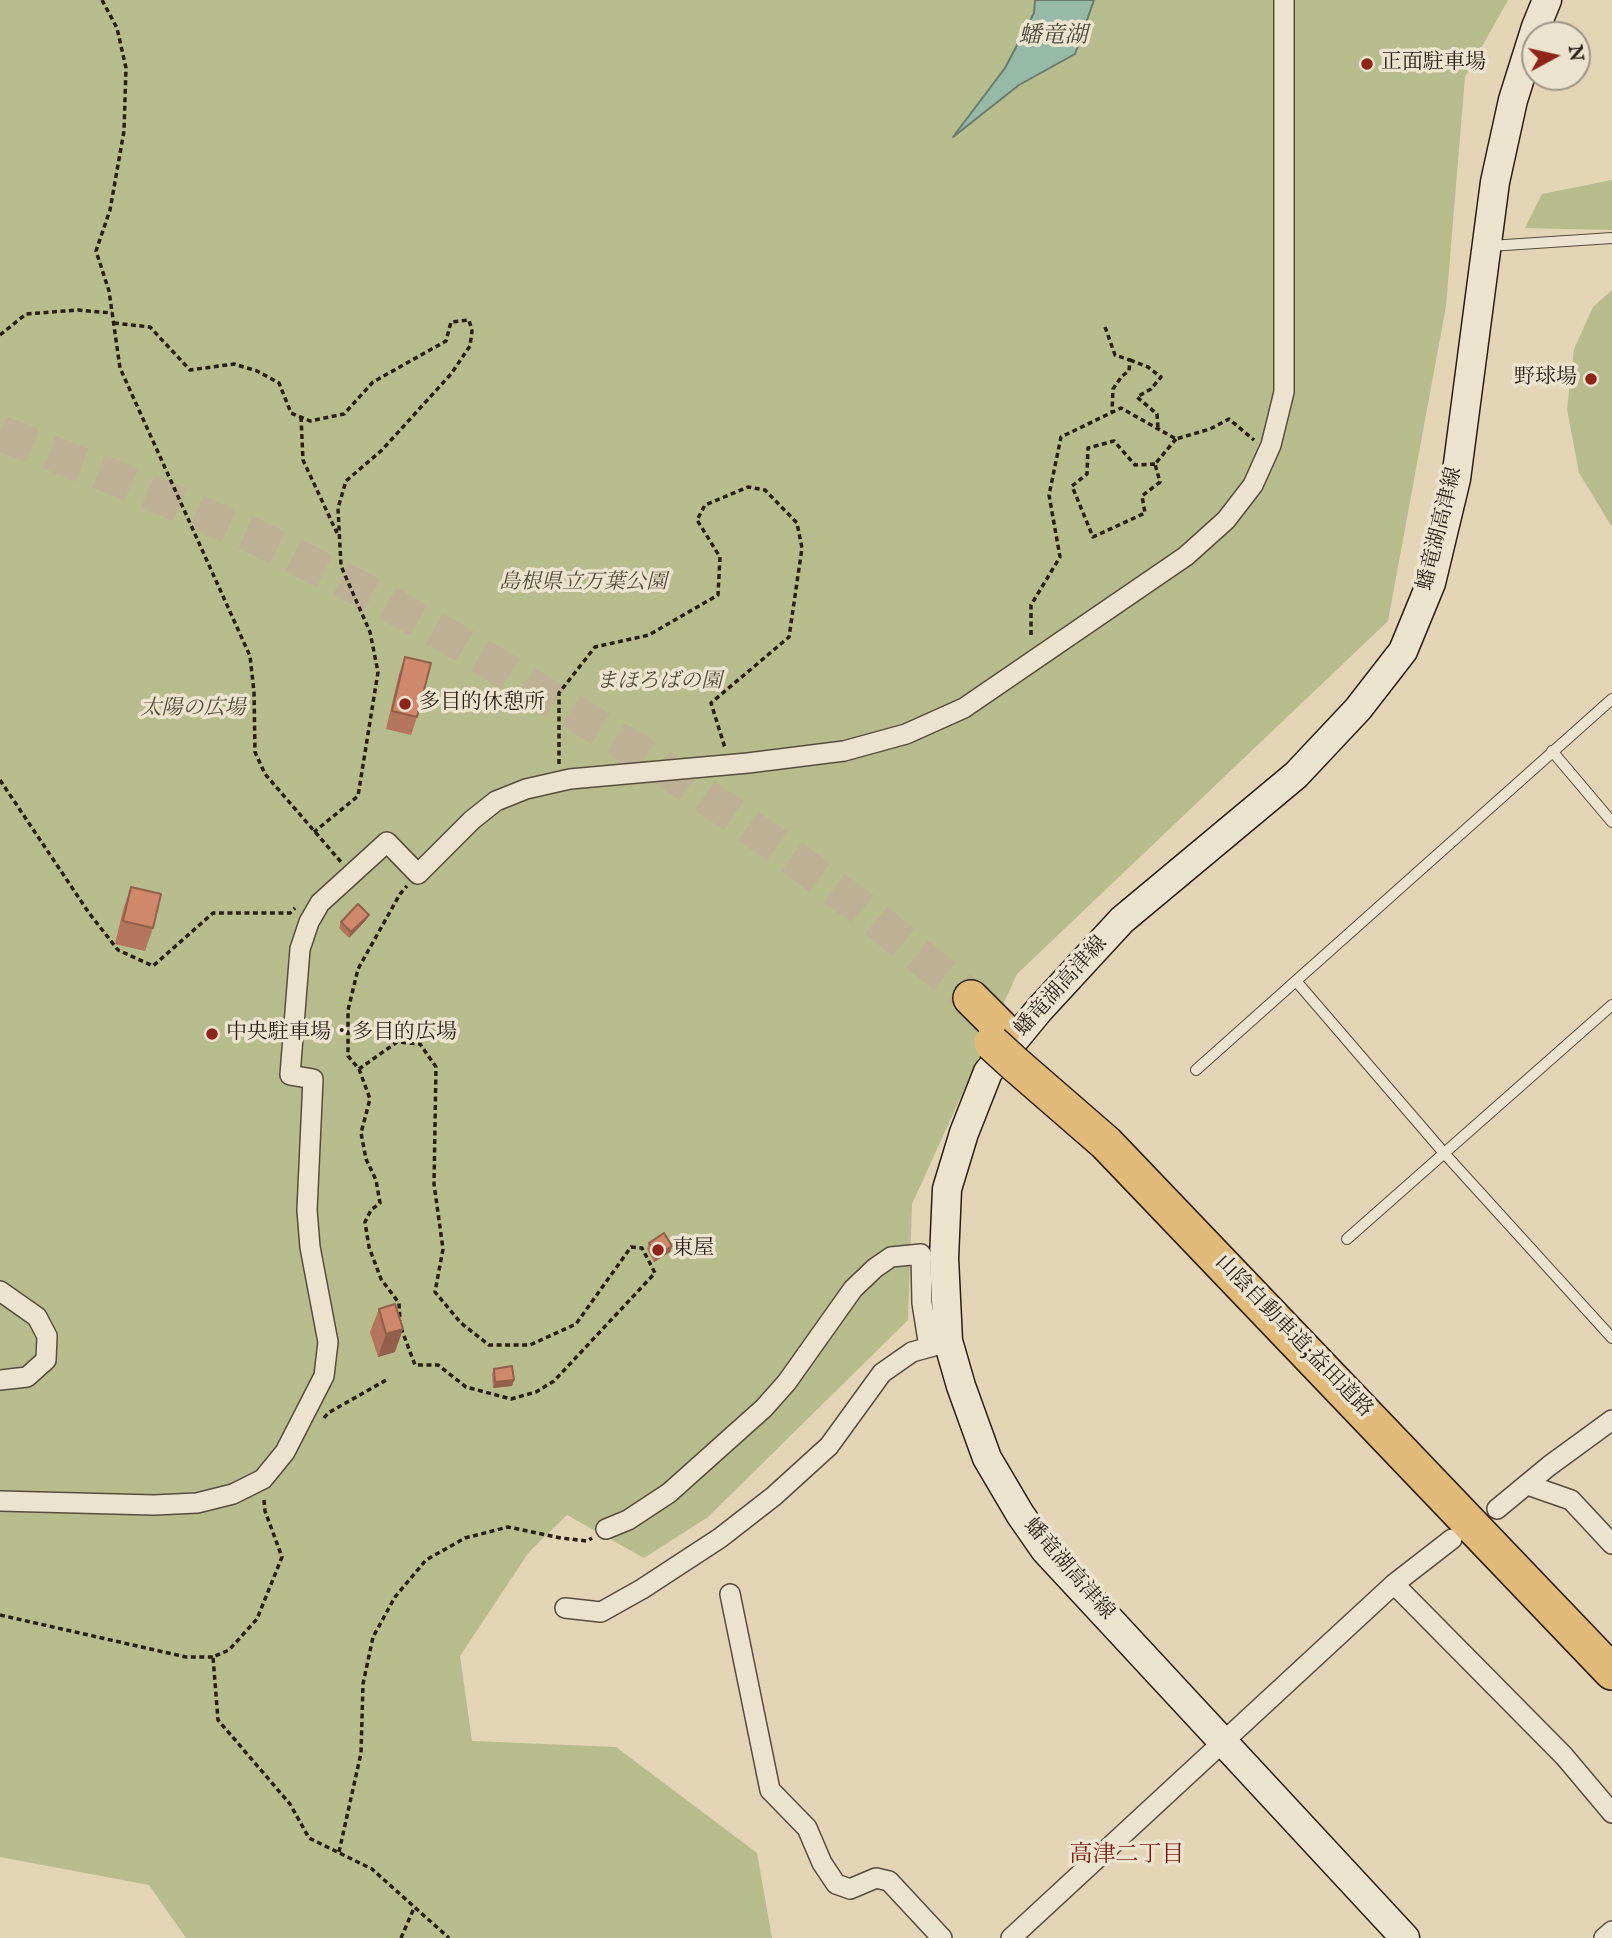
<!DOCTYPE html>
<meta charset="utf-8">
<style>
body{margin:0}
#map{position:relative;width:1612px;height:1938px;overflow:hidden;background:#e2d4b5;font-family:"IM FELL English",serif}
canvas{display:block}
.north{position:absolute;left:1521px;top:21px;width:70px;height:70px;box-sizing:border-box;background:#ece3cf;border:2px solid #9e9585;border-radius:50%;rotate:82deg;font-size:19px;font-weight:700;line-height:28px;text-align:center;color:#291f16}
.north::after{content:'';display:block;margin:auto;width:24px;height:32px;background:#8f2418;clip-path:polygon(50% 0,100% 100%,50% 72%,0 100%)}
</style>
<div id="map">
<canvas width="1612" height="1938"></canvas>
<div class="north">N</div>
</div>
<script>
const ctx = document.querySelector('canvas').getContext('2d');
ctx.lineJoin = 'round';
function fill(path, color) {
  ctx.fillStyle = color;
  ctx.fill(path, 'evenodd');
}
function shape(rows) {
  const path = new Path2D();
  for (const r of rows) {
    path.moveTo(r[0], r[1]);
    for (let i = 2; i < r.length; i += 2) path.lineTo(r[i], r[i + 1]);
  }
  return path;
}
function strokePath(path, color, width, dash) {
  ctx.strokeStyle = color;
  ctx.lineWidth = width;
  ctx.lineCap = dash ? 'butt' : 'round';
  ctx.setLineDash(dash || []);
  ctx.stroke(path);
}
function write(font, color, halo, rows, align = 'center') {
  ctx.font = font + ' "IM FELL English","Noto Serif JP",serif';
  ctx.lineWidth = 7;
  ctx.setLineDash([]);
  ctx.textBaseline = 'middle';
  ctx.strokeStyle = halo;
  ctx.fillStyle = color;
  for (const [text, x, y, turn = 0] of rows) {
    ctx.save();
    ctx.translate(x, y);
    ctx.rotate((+turn || 0) * Math.PI / 180);
    ctx.textAlign = isNaN(turn) ? turn : align;
    if (halo) ctx.strokeText(text, 0, 0);
    ctx.fillText(text, 0, 0);
    ctx.restore();
  }
}
fill(shape([
 [0,0,1508,0,1465,77,1446,306,1388,621,1017,974,912,1204,908,1320,708,1517,644,1558,567,1515,529,1552,460,1656,472,1741,616,1747,757,1853,772,1938,186,1938,149,1885,0,1857],
 [1612,180,1612,230,1525,228,1542,194],
 [1612,290,1612,527,1579,473,1567,409,1574,349,1593,307]
]), '#b6bc8b');
const water = shape([
 [1035,0,1094,0,1075,54,1019,85,953,137,1005,68,1034,13,1035,0]
]);
fill(water, '#96b9a8');
strokePath(water, '#6a7b6e', 2);
strokePath(shape([
 [0,433,121,480,256,537,373,595,453,639,642,754,742,821,859,906,971,998]
]), '#bdb095', 35, [35, 18]);
const service = shape([
 [1490,246,1612,238],
 [1552,751,1612,822],
 [1296,981,1444,1153,1612,1338],
 [1196,1070,1612,699],
 [1347,1239,1612,1005]
]);
const minor = shape([
 [0,1291,37,1317,47,1336,46,1360,27,1377,0,1380],
 [1528,1485,1571,1500,1612,1544],
 [0,1501,154,1505,197,1503,233,1494,263,1479,285,1452,324,1376,328,1342,310,1247,307,1210,313,1079,290,1075,300,949,309,922,320,903,387,842,418,874,472,820,496,801,526,789,570,779,748,763,844,751,906,734,964,708,1186,556,1226,520,1253,485,1271,445,1284,392,1284,0],
 [1497,1509,1549,1466,1612,1420],
 [606,1529,628,1520,669,1493,764,1408,787,1382,853,1289,875,1268,891,1257,921,1254,922,1303,929,1347],
 [1394,1584,1564,1756,1612,1813],
 [730,1594,770,1790,807,1828,822,1863,836,1884,850,1889,876,1878,889,1881,942,1938],
 [565,1608,601,1612,642,1589,720,1538,774,1496,829,1446,882,1373,912,1352,941,1344],
 [1011,1938,1394,1584,1452,1539],
 [1604,1938,1612,1931]
]);
const secondary = shape([
 [1405,1938,1045,1550,1020,1514,987,1458,961,1386,948,1341,944,1258,947,1189,964,1133,988,1072,1039,1010,1122,920,1296,775,1358,709,1403,651,1431,583,1456,479,1495,182,1513,100,1536,27,1547,0]
]);
const motorway = shape([
 [971,998,1003,1030],
 [1015,1064,1106,1143,1612,1672]
]);
strokePath(service, '#574c3e', 12);
strokePath(minor, '#574c3e', 22);
strokePath(secondary, '#291f16', 31);
strokePath(motorway, '#291f16', 38);
strokePath(shape([
 [102,0,117,28,126,68,124,131,110,210,96,251,109,291,120,368,250,656,254,692,255,752,265,774,341,862],
 [114,323,150,327,190,370,234,364,257,371,279,383,291,413,310,421,344,414,373,382,446,341,451,322,469,320,472,331,470,346,451,374,382,450,346,481,338,508,341,566,370,632,378,672,358,796,314,832],
 [1105,327,1115,355,1130,360,1129,371,1122,376,1113,389,1112,412],
 [0,335,26,314,78,310,112,313],
 [1130,360,1148,367,1161,377,1151,389,1137,397,1157,414,1158,429],
 [301,417,303,460,337,533],
 [1155,464,1135,465,1114,441,1088,448,1087,474,1072,486,1093,537,1145,513,1142,496,1160,482,1155,464,1176,439],
 [1031,635,1031,605,1060,557,1049,495,1061,437,1121,408,1176,439,1210,429,1229,419,1254,440],
 [559,764,559,693,595,647,649,635,718,595,720,557,697,520,705,505,748,487,765,490,797,523,802,548,789,637,711,703,725,748],
 [0,780,89,913,118,950,153,966,213,913,290,913,295,908],
 [359,1069,370,1099,361,1133,366,1159,376,1180,380,1203,371,1210,365,1222,369,1247,381,1279,399,1303,400,1321],
 [401,1328,415,1365,438,1365,466,1387,511,1399,536,1392,554,1381,655,1273,642,1248,631,1247,576,1324,530,1345,489,1345,461,1323,435,1292,443,1249,434,1184,436,1067,420,1044,397,1042,359,1069,348,1056,348,1010,358,969,400,894,407,886],
 [324,1418,328,1413,388,1379],
 [264,1500,265,1511,282,1557,257,1619,229,1650,213,1657,218,1720,290,1804,309,1838,372,1869,449,1938],
 [0,1615,186,1657,213,1657],
 [339,1852,361,1753,363,1684,373,1637,395,1597,426,1560,465,1538,508,1527,561,1538,587,1541,592,1538],
 [401,1938,414,1908]
]), '#291f16', 3.5, [5, 3.5]);
strokePath(service, '#ece3cf', 10);
strokePath(minor, '#ece3cf', 19);
strokePath(secondary, '#ece3cf', 28);
strokePath(motorway, '#e1ba7a', 35);
const motorwayBridge = shape([
 [992,1043,1015,1064]
]);
strokePath(motorwayBridge, '#291f16', 38, []);
strokePath(motorwayBridge, '#e1ba7a', 35);
fill(shape([
 [405,657,417,717,411,735,386,729,399,674],
 [131,887,153,928,145,951,115,944,123,910],
 [366,920,349,938,339,928,341,922],
 [649,1243,672,1246,670,1252,654,1262,647,1249],
 [379,1309,395,1352,378,1357,370,1332],
 [494,1369,514,1380,512,1386,493,1388,492,1374]
]), '#b3755b');
fill(shape([
 [369,915,366,920,349,938,351,932],
 [672,1246,670,1252,654,1262,656,1256],
 [403,1329,395,1352,378,1357,386,1334],
 [514,1380,512,1386,493,1388,495,1382]
]), '#925f4a');
const building = shape([
 [405,657,431,663,417,717,392,711,405,657],
 [131,887,161,894,153,928,123,921,131,887],
 [358,904,369,915,351,932,341,922,358,904],
 [664,1233,672,1246,656,1256,649,1243,664,1233],
 [395,1304,403,1329,386,1334,379,1309,395,1304],
 [512,1366,514,1380,495,1382,494,1369,512,1366]
]);
fill(building, '#d0886a');
strokePath(building, '#925f4a', 2);
for (const [x, y, r, color] of [
 [1367,64,7,"#8f2418"],
 [1591,379,7,"#8f2418"],
 [405,704,7,"#8f2418"],
 [212,1034,7,"#8f2418"],
 [658,1250,7,"#8f2418"]
]) {
  const dot = new Path2D();
  dot.arc(x, y, r, 0, 2 * Math.PI);
  ctx.fillStyle = color;
  ctx.fill(dot);
  strokePath(dot, '#ece3cf', 2.5);
}
write('21px', '#291f16', '#ece3cf', [
 ["正面駐車場",1381,64],
 ["野球場",1577,379,"right"],
 ["多目的休憩所",419,704],
 ["中央駐車場・多目的広場",226,1034],
 ["東屋",672,1250]
], 'left');
write('21px', '#291f16', '#ece3cf', [
 ["蟠竜湖高津線",1441,529,-76],
 ["蟠竜湖高津線",1062,987,-48],
 ["山陰自動車道;益田道路",1293,1337,46],
 ["蟠竜湖高津線",1068,1570,49]
]);
write('italic 21px', '#534e39', '#ece3cf', [
 ["島根県立万葉公園",583,584],
 ["まほろばの園",659,683],
 ["太陽の広場",193,710]
]);
write('italic 23px', '#4a4d42', '#ece3cf', [
 ["蟠竜湖",1053,37]
]);
write('23px', '#7a1f14', '#ece3cf', [
 ["高津二丁目",1127,1856]
]);
</script>
